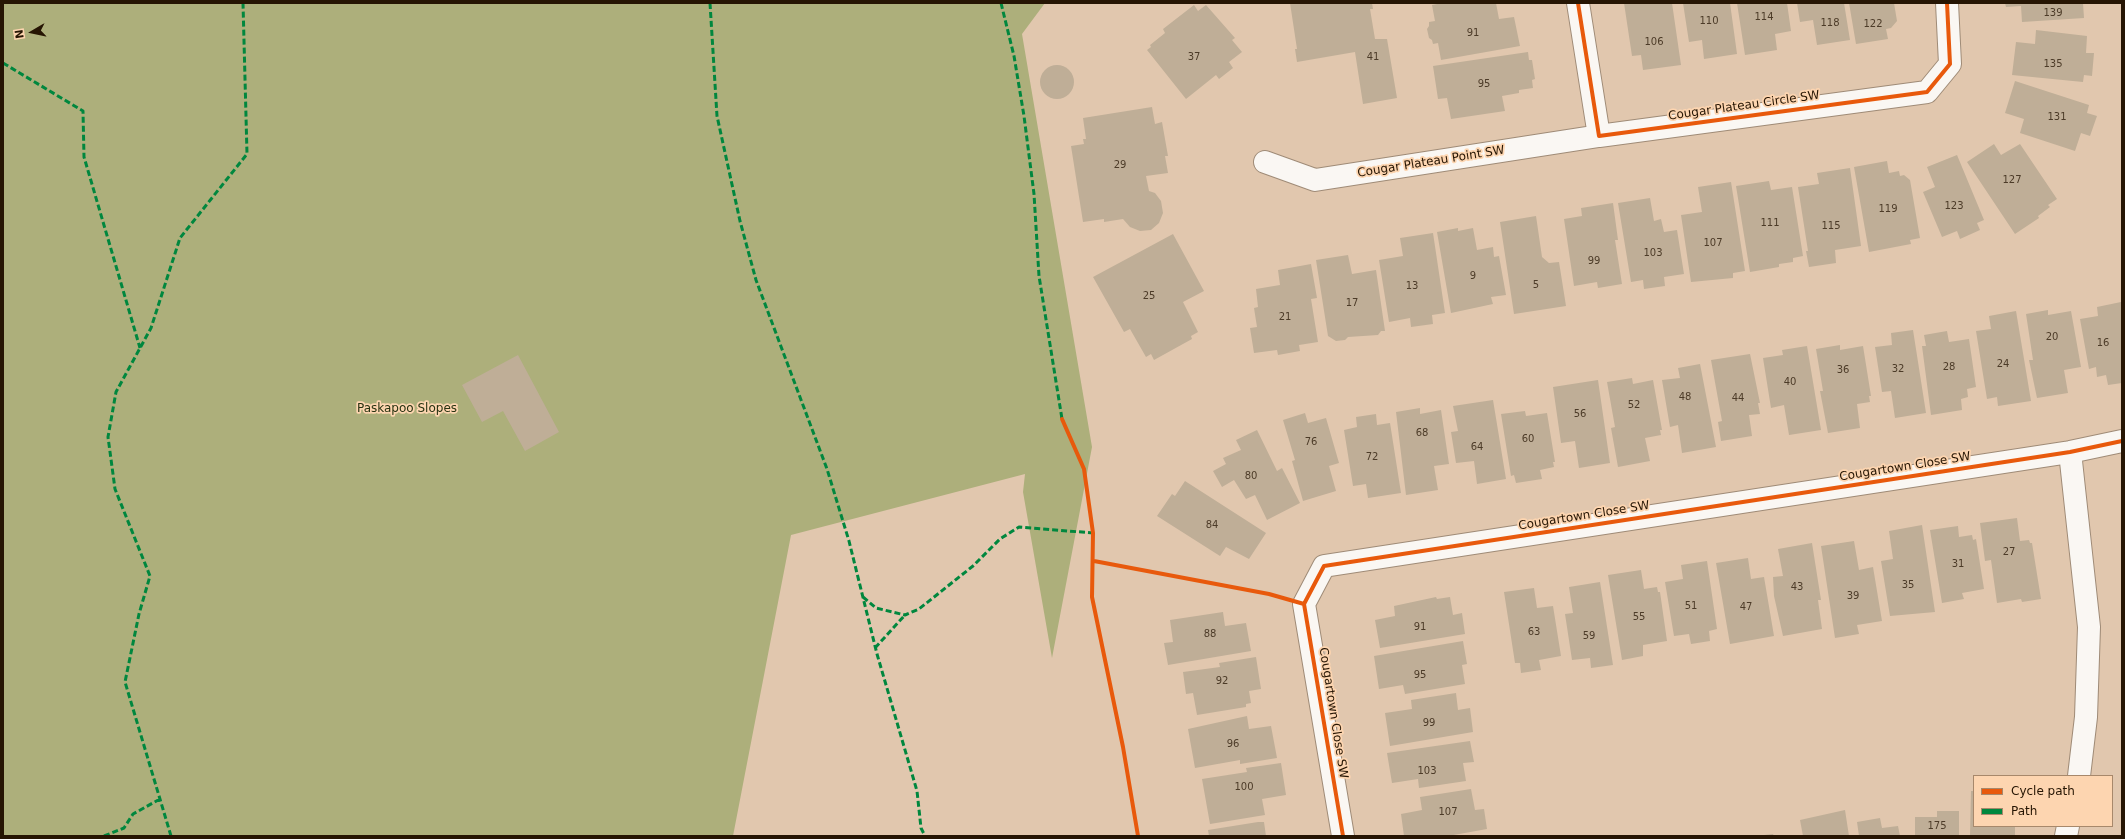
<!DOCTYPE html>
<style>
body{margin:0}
#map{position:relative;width:2125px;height:839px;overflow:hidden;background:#e1c7ae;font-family:"DejaVu Sans",sans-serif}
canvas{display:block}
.frame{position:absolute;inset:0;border:4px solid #261503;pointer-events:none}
.legend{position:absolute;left:1973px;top:775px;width:140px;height:52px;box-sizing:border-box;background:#fdd5b0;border:1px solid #a7886b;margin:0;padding:5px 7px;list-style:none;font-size:12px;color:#261503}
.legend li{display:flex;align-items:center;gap:8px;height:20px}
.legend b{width:20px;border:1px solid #a7886b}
.north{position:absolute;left:12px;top:12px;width:40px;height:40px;-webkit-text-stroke:3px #fdd5b0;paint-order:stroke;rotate:261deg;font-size:11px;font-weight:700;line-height:16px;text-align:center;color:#261503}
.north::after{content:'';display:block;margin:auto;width:14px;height:18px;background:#261503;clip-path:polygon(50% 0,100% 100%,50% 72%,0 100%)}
</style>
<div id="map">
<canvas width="2125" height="839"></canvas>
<div class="frame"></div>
<ul class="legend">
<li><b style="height:5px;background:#e8590c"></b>Cycle path</li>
<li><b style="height:5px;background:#00873e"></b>Path</li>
</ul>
<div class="north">N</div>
</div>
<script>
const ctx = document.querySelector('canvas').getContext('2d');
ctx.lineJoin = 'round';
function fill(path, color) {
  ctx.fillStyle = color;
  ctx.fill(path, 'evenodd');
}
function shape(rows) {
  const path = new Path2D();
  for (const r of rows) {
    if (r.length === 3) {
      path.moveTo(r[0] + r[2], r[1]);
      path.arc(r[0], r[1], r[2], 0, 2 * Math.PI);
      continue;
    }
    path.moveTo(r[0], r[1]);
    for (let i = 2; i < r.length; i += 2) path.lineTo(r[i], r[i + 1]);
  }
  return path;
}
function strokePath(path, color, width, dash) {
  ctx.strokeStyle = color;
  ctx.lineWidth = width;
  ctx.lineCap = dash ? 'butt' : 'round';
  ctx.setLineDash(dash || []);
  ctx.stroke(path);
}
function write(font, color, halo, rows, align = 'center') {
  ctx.font = font + ' "DejaVu Sans",sans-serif';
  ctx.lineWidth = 3.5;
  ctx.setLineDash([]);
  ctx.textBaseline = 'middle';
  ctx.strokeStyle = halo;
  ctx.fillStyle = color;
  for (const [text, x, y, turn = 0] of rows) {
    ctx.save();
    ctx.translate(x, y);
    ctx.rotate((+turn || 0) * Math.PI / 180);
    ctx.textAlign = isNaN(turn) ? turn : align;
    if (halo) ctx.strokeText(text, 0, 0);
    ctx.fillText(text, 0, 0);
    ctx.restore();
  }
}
fill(shape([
 [3,3,1045,3,1022,34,1092,447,1052,658,1023,492,1025,474,791,535,733,836,3,836]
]), '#adaf7b');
fill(shape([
 [1290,3,1372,3,1373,9,1370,9,1375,39,1387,39,1397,98,1363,104,1355,52,1297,62,1295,49,1297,49],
 [1442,3,1496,3,1499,19,1514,17,1520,46,1441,60,1438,43,1433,44,1432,40,1429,38,1427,29,1429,26,1429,22,1435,21,1432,5],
 [1624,3,1672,3,1681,65,1643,70,1641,55,1632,56],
 [1683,3,1730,3,1737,54,1704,59,1702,40,1689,42],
 [1737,3,1787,3,1791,31,1775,34,1777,50,1745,55],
 [1797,3,1844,3,1850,40,1817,45,1813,20,1800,22],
 [1849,3,1894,3,1897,21,1891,28,1886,29,1888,39,1856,44],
 [2005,3,2083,3,2084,18,2022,22,2021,6,2006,7],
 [1194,5,1198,11,1206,5,1235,38,1232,40,1242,52,1229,62,1233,68,1219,79,1216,75,1186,99,1147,50,1151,47,1150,45,1165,33,1163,29],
 [2036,30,2087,36,2086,53,2094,53,2092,76,2084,75,2083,82,2012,75,2016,42,2035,44],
 [1528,52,1529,60,1532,60,1535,79,1532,80,1533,88,1519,90,1519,93,1502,96,1505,111,1451,119,1447,98,1438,99,1433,66],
 [1057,82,17],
 [2015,81,2089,105,2087,113,2097,116,2090,136,2081,133,2075,151,2020,133,2024,119,2005,113],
 [1152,107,1155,124,1162,122,1168,156,1165,156,1168,173,1146,176,1149,191,1155,193,1161,201,1163,213,1159,223,1151,230,1140,231,1130,227,1123,219,1104,222,1104,219,1083,222,1071,146,1084,144,1083,139,1086,139,1083,118],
 [1994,144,2001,155,2020,144,2057,199,2048,205,2050,207,2038,216,2039,218,2015,234,1967,162],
 [1957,155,1984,220,1977,223,1980,230,1960,239,1957,231,1942,237,1923,192,1935,187,1927,167],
 [1887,161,1889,173,1899,171,1900,176,1904,175,1910,180,1920,238,1910,240,1911,244,1869,252,1854,167],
 [1850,168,1861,246,1835,250,1836,263,1809,267,1806,251,1808,251,1798,187,1819,184,1817,173],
 [1769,181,1771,190,1792,187,1803,256,1793,258,1793,262,1779,264,1779,267,1750,272,1736,186],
 [1731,182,1745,271,1733,273,1733,278,1691,282,1681,215,1702,212,1698,187],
 [1650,198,1654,221,1661,219,1664,232,1677,230,1684,274,1664,277,1665,286,1644,289,1643,280,1631,282,1618,203],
 [1613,203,1618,240,1615,240,1622,284,1598,288,1597,282,1574,286,1564,219,1582,216,1581,208],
 [1536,216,1542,257,1549,263,1559,262,1566,306,1514,314,1500,222],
 [1458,228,1458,231,1473,228,1477,250,1493,247,1494,257,1499,256,1506,295,1491,297,1493,304,1451,313,1437,232],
 [1433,233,1445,313,1432,315,1433,324,1411,327,1410,318,1389,322,1379,260,1403,256,1400,238],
 [1173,234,1204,291,1183,302,1198,332,1191,336,1192,339,1154,360,1151,354,1146,357,1130,329,1124,332,1093,277],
 [1348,255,1352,274,1376,270,1385,331,1381,331,1378,335,1348,337,1345,340,1336,341,1328,336,1316,260],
 [1311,264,1317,298,1311,299,1318,342,1299,345,1300,351,1278,355,1277,350,1254,353,1250,328,1257,327,1254,308,1258,307,1256,289,1280,285,1278,270],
 [2121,302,2122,383,2108,385,2106,375,2097,377,2096,367,2089,369,2080,319,2098,316,2097,307],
 [2048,310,2048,315,2071,311,2081,367,2064,370,2068,393,2037,398,2029,360,2033,360,2026,314],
 [2016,311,2031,401,1998,406,1997,397,1987,399,1976,331,1991,329,1989,316],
 [1913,330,1926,413,1895,418,1891,391,1882,392,1875,347,1892,345,1891,333],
 [1947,331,1949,342,1969,339,1976,387,1967,389,1968,397,1961,399,1962,410,1931,415,1922,346,1926,346,1924,335],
 [1840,345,1840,350,1863,346,1871,396,1869,396,1870,402,1857,404,1860,428,1828,433,1820,391,1823,391,1816,349],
 [1807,346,1821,430,1789,435,1784,405,1771,408,1763,358,1783,355,1782,350],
 [1750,354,1760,403,1758,403,1760,414,1749,415,1752,436,1721,441,1718,422,1722,421,1711,360],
 [518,355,559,432,525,451,503,411,482,422,462,385],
 [1700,364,1716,447,1682,453,1678,425,1670,427,1662,380,1680,378,1678,368],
 [1632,378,1633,384,1653,380,1662,430,1660,430,1661,435,1645,438,1650,461,1618,467,1611,428,1615,427,1607,382],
 [1598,380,1610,463,1579,468,1575,441,1561,443,1553,387],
 [1493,400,1506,479,1477,484,1474,461,1456,463,1451,432,1458,431,1453,406],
 [1420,408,1420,414,1441,410,1449,464,1434,466,1438,490,1406,495,1396,412],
 [1525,411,1526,416,1547,413,1555,462,1553,462,1554,467,1540,470,1542,479,1516,483,1514,475,1511,476,1501,414],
 [1305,413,1308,423,1326,418,1339,463,1329,466,1336,491,1303,501,1292,461,1295,460,1283,420],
 [1376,414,1377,425,1390,423,1401,493,1368,498,1366,484,1353,486,1344,430,1357,427,1356,417],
 [1257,430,1277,471,1282,468,1300,503,1267,520,1255,495,1246,499,1234,480,1222,487,1213,471,1226,464,1223,458,1241,450,1236,440],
 [1185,481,1266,533,1249,559,1226,547,1220,556,1157,516,1172,494,1175,496],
 [2017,518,2020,541,2029,540,2030,543,2032,543,2041,599,2022,602,2021,599,1997,603,1991,560,1985,561,1980,523],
 [1922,525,1935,612,1890,616,1881,561,1893,559,1889,531],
 [1958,526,1959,537,1972,535,1973,540,1976,539,1984,589,1962,593,1964,599,1942,603,1930,530],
 [1854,541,1859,570,1873,567,1882,621,1857,625,1859,634,1835,638,1821,546],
 [1812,543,1821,600,1818,600,1822,629,1783,636,1774,596,1773,577,1783,576,1778,549],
 [1748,558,1751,579,1764,577,1774,636,1730,644,1716,563],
 [1707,561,1717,629,1709,631,1710,641,1691,644,1689,634,1674,636,1665,582,1683,579,1681,565],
 [1641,570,1644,589,1657,587,1658,592,1660,592,1667,641,1643,645,1643,656,1622,660,1608,575],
 [1600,582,1613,665,1591,668,1590,658,1572,660,1565,614,1573,613,1569,587],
 [1534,588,1537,608,1553,606,1561,656,1539,660,1541,670,1521,673,1520,663,1515,663,1504,592],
 [1436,597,1437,599,1450,597,1453,615,1462,613,1465,634,1380,648,1375,620,1395,616,1394,606],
 [1223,612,1225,626,1246,623,1251,651,1168,665,1164,643,1173,642,1170,620],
 [1463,641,1467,664,1462,665,1465,684,1405,694,1403,685,1379,689,1374,656],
 [1256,657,1261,689,1249,691,1251,703,1246,704,1246,707,1197,715,1193,693,1186,694,1183,672,1220,667,1219,663],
 [1456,693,1458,710,1470,708,1473,732,1390,746,1385,713,1412,709,1411,700],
 [1247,716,1249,729,1271,726,1277,758,1240,764,1240,760,1195,768,1188,729],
 [1470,741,1474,762,1463,763,1466,781,1419,788,1418,779,1392,783,1387,753],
 [1281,763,1286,795,1262,799,1265,815,1210,824,1202,779,1247,772,1246,768],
 [1471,789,1475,810,1484,809,1487,829,1448,836,1404,836,1401,814,1422,810,1420,797],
 [1971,791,1974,791,1974,826,2015,826,2015,836,1970,836],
 [1845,810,1849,836,1803,836,1800,820],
 [1937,811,1959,811,1959,836,1915,836,1915,817,1937,817],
 [1880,818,1882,828,1898,826,1900,836,1859,836,1857,822],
 [1258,822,1264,822,1266,836,1209,836,1208,830],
 [1773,834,1774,836,1764,836,1764,835]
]), '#bfae97');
const minor = shape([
 [1578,3,1599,136,1927,92,1950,64,1947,3],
 [1265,162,1315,180,1599,136],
 [2070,452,2089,627,2086,717,2079,776],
 [1343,836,1304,604,1324,566,2070,452,2122,441],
 [2066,836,2068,826]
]);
strokePath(minor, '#9f8b77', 24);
strokePath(minor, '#faf7f3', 22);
strokePath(shape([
 [710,3,717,116,740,221,756,280,827,469,849,541,877,654,917,791,921,828,925,836],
 [1001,3,1014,56,1024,116,1034,194,1039,276,1062,419],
 [3,63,83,111,84,157,140,348],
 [863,597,876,608,905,615,919,609,973,566,1000,539,1019,527,1093,533],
 [875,648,905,615],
 [104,836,124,828,133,814,160,799],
 [171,836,125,682,139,614,150,576,115,489,108,437,116,392,151,328,180,238,247,154,243,3]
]), '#00873e', 3, [6, 3]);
strokePath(shape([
 [1578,3,1599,136,1927,92,1950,64,1947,3],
 [1062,419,1084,469,1093,533,1092,597,1123,747,1138,836],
 [1094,561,1269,594,1304,604],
 [1343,836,1304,604,1324,566,2070,452,2122,441]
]), '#e8590c', 4);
write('10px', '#4c3b28', null, [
 ["139",2053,13],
 ["114",1764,17],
 ["110",1709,21],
 ["118",1830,23],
 ["122",1873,24],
 ["91",1473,33],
 ["106",1654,42],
 ["37",1194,57],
 ["41",1373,57],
 ["135",2053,64],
 ["95",1484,84],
 ["131",2057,117],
 ["29",1120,165],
 ["127",2012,180],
 ["123",1954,206],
 ["119",1888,209],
 ["111",1770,223],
 ["115",1831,226],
 ["107",1713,243],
 ["103",1653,253],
 ["99",1594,261],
 ["9",1473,276],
 ["5",1536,285],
 ["13",1412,286],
 ["25",1149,296],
 ["17",1352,303],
 ["21",1285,317],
 ["20",2052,337],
 ["16",2103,343],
 ["24",2003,364],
 ["28",1949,367],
 ["32",1898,369],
 ["36",1843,370],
 ["40",1790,382],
 ["48",1685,397],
 ["44",1738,398],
 ["52",1634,405],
 ["56",1580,414],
 ["68",1422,433],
 ["60",1528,439],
 ["76",1311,442],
 ["64",1477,447],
 ["72",1372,457],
 ["80",1251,476],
 ["84",1212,525],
 ["27",2009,552],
 ["31",1958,564],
 ["35",1908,585],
 ["43",1797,587],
 ["39",1853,596],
 ["51",1691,606],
 ["47",1746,607],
 ["55",1639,617],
 ["91",1420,627],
 ["63",1534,632],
 ["88",1210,634],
 ["59",1589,636],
 ["95",1420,675],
 ["92",1222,681],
 ["99",1429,723],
 ["96",1233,744],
 ["103",1427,771],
 ["100",1244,787],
 ["107",1448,812],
 ["175",1937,826]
]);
write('12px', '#261503', '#fdd5b0', [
 ["Cougar Plateau Circle SW",1744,106,-8],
 ["Cougar Plateau Point SW",1431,162,-9],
 ["Cougartown Close SW",1905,467,-9],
 ["Cougartown Close SW",1584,516,-9],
 ["Cougartown Close SW",1333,713,81]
]);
write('12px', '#273211', '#fdd5b0', [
 ["Paskapoo Slopes",407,409]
]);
</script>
